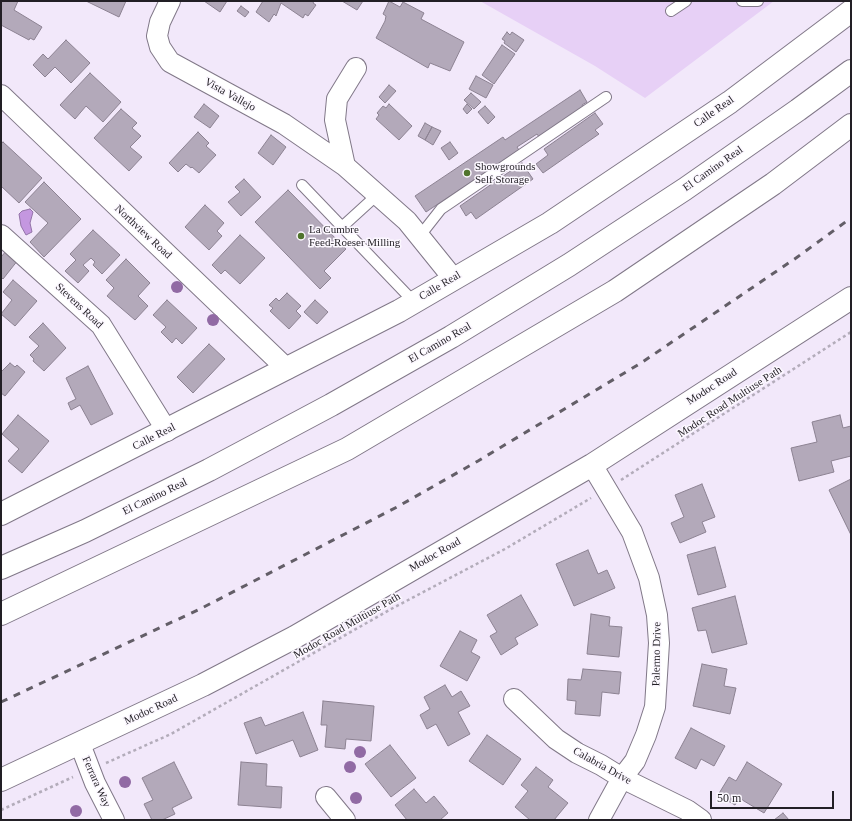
<!DOCTYPE html>
<style>
body{margin:0}
#map{position:relative;width:852px;height:821px;overflow:hidden;background:#f2e8fa;font-family:"Times New Roman",serif}
canvas{display:block}
.frame{position:absolute;inset:0;border:2px solid #221f25;pointer-events:none}
.scale{position:absolute;left:710px;top:791px;width:124px;height:18px;box-sizing:border-box;border:2px solid #221f25;border-top:0;padding-left:5px;font-size:12px;line-height:14px;white-space:nowrap;color:#221f25;-webkit-text-stroke:3px #fcf8ff;paint-order:stroke}
</style>
<div id="map">
<canvas width="852" height="821"></canvas>
<div class="frame"></div>
<div class="scale">50 m</div>
</div>
<script>
const ctx = document.querySelector('canvas').getContext('2d');
ctx.lineJoin = 'round';
function fill(path, color) {
  ctx.fillStyle = color;
  ctx.fill(path, 'evenodd');
}
function shape(rows) {
  const path = new Path2D();
  for (const r of rows) {
    path.moveTo(r[0], r[1]);
    for (let i = 2; i < r.length; i += 2) path.lineTo(r[i], r[i + 1]);
  }
  return path;
}
function strokePath(path, color, width, dash) {
  ctx.strokeStyle = color;
  ctx.lineWidth = width;
  ctx.lineCap = dash ? 'butt' : 'round';
  ctx.setLineDash(dash || []);
  ctx.stroke(path);
}
function write(font, color, halo, rows, align = 'center') {
  ctx.font = font + ' "Times New Roman",serif';
  ctx.lineWidth = 3;
  ctx.setLineDash([]);
  ctx.textBaseline = 'middle';
  ctx.strokeStyle = halo;
  ctx.fillStyle = color;
  for (const [text, x, y, turn = 0] of rows) {
    ctx.save();
    ctx.translate(x, y);
    ctx.rotate((+turn || 0) * Math.PI / 180);
    ctx.textAlign = isNaN(turn) ? turn : align;
    if (halo) ctx.strokeText(text, 0, 0);
    ctx.fillText(text, 0, 0);
    ctx.restore();
  }
}
fill(shape([
 [480,1,774,1,645,98,595,66]
]), '#e7d0f6');
const water = shape([
 [30,209,33,212,30,223,32,232,26,235,21,226,19,214,22,211,30,209]
]);
fill(water, '#c497e0');
strokePath(water, '#9373a8', 1);
const building = shape([
 [1,1,18,1,14,10,42,27,34,40,30,38,29,40,1,25,1,1],
 [86,1,126,1,119,17,86,1],
 [204,1,227,1,220,12,204,1],
 [263,1,314,1,313,3,316,5,308,16,305,14,303,18,281,3,276,16,274,14,269,22,256,12,263,1],
 [342,1,363,1,357,10,342,1],
 [389,1,400,7,403,2,424,13,421,19,464,42,450,71,430,63,428,68,376,38,385,21,386,16,383,14,389,1],
 [241,6,249,12,245,17,237,11,241,6],
 [507,32,510,35,512,32,524,40,516,52,504,43,505,41,502,39,507,32],
 [66,40,90,63,71,83,55,67,45,77,33,65,43,54,48,59,66,40],
 [502,45,515,54,494,84,482,75,502,45],
 [90,73,121,102,103,122,86,106,75,119,60,105,90,73],
 [476,76,493,85,486,98,469,89,476,76],
 [389,85,396,91,385,103,379,97,389,85],
 [580,90,587,102,582,105,583,107,539,137,537,134,517,147,519,150,426,212,415,196,503,137,505,140,580,90],
 [471,93,481,102,474,109,464,100,471,93],
 [204,104,219,116,210,128,194,117,204,104],
 [389,104,412,126,399,140,376,119,379,115,377,113,383,106,386,108,389,104],
 [467,104,472,109,467,114,463,109,467,104],
 [485,106,495,117,488,124,478,112,485,106],
 [121,109,137,123,132,128,141,136,130,147,142,157,129,171,94,138,121,109],
 [595,113,603,124,595,130,599,134,543,173,536,164,548,155,544,149,595,113],
 [425,123,432,127,425,140,418,136,425,123],
 [432,127,441,131,433,145,425,140,432,127],
 [198,132,209,143,206,146,216,155,199,173,192,167,191,168,186,164,178,172,169,163,198,132],
 [271,135,286,147,273,165,258,153,271,135],
 [3,142,42,178,19,203,1,186,1,144,3,142],
 [450,142,458,153,449,160,441,148,450,142],
 [522,163,533,179,476,219,471,212,466,216,460,206,522,163],
 [244,179,261,197,241,216,228,202,240,192,235,187,244,179],
 [44,182,81,219,44,257,30,242,48,223,25,202,44,182],
 [288,190,346,249,324,271,331,278,320,289,255,222,288,190],
 [205,205,224,223,217,231,222,236,209,250,185,227,205,205],
 [93,230,120,255,102,274,93,265,95,262,91,258,83,265,89,271,78,283,65,271,76,260,70,254,93,230],
 [240,235,265,258,240,284,225,270,221,274,212,265,240,235],
 [7,250,18,260,3,279,1,277,1,257,7,250],
 [126,259,150,283,138,296,148,306,135,320,107,296,114,288,106,280,126,259],
 [13,280,37,301,15,326,1,314,12,300,3,292,13,280],
 [287,293,301,306,296,311,301,316,289,329,270,311,273,308,269,305,276,298,279,301,287,293],
 [167,300,197,328,182,344,176,338,172,343,161,332,166,327,153,315,167,300],
 [315,300,328,312,317,324,304,312,315,300],
 [43,323,66,348,44,371,33,361,34,359,30,355,39,346,29,337,43,323],
 [209,344,225,359,193,393,177,377,209,344],
 [10,363,15,367,17,365,25,372,5,396,1,393,1,372,10,363],
 [88,366,113,414,91,425,80,405,71,410,68,403,76,399,66,378,88,366],
 [18,415,49,441,22,473,8,461,19,449,2,434,18,415],
 [840,415,843,428,851,426,851,456,831,461,834,472,799,481,791,448,817,442,812,422,840,415],
 [851,479,851,535,829,490,851,479],
 [702,484,715,517,702,522,706,532,680,543,671,523,684,517,675,495,702,484],
 [715,547,726,587,698,595,687,555,715,547],
 [588,550,598,574,607,570,615,588,574,606,556,564,588,550],
 [521,595,538,625,515,638,518,644,501,655,490,636,497,632,487,615,521,595],
 [735,596,747,644,712,653,706,630,698,631,692,608,735,596],
 [591,614,610,617,609,626,622,627,619,657,587,654,591,614],
 [460,631,477,640,471,652,480,657,467,681,440,666,460,631],
 [702,664,727,669,724,686,736,688,730,714,693,706,702,664],
 [583,669,621,672,619,694,602,692,600,716,575,714,576,701,567,700,568,679,581,680,583,669],
 [445,685,452,697,461,691,470,706,458,712,470,734,448,746,436,724,427,729,420,715,430,709,424,697,445,685],
 [323,701,374,706,371,741,346,739,345,749,325,747,327,725,321,725,323,701],
 [303,712,318,750,300,757,293,740,256,754,244,723,261,717,265,726,303,712],
 [691,728,725,746,714,766,701,759,696,769,675,758,691,728],
 [487,735,521,759,503,785,469,761,487,735],
 [390,745,416,778,391,797,365,764,390,745],
 [174,762,192,798,172,808,175,814,162,820,152,820,144,804,153,800,142,778,174,762],
 [241,762,267,764,266,786,282,787,281,808,238,805,241,762],
 [747,762,782,784,764,813,739,798,735,805,718,795,729,777,736,781,747,762],
 [536,767,553,780,548,787,568,803,554,820,530,820,515,807,528,791,521,785,536,767],
 [414,789,426,803,434,796,448,813,440,820,407,820,395,805,414,789],
 [783,813,789,820,774,820,783,813]
]);
fill(building, '#b3a9ba');
strokePath(building, '#8c8292', 1);
const lane = shape([
 [742,1,758,1],
 [671,11,686,1],
 [302,185,414,302],
 [343,226,377,195],
 [419,237,441,209,606,97]
]);
const street = shape([
 [170,1,160,22,157,36,160,47,170,62,284,124,345,166],
 [356,68,337,99,335,120,345,166,407,221,453,278],
 [1,95,287,369],
 [1,235,101,325,167,431],
 [592,465,632,532,649,578,657,615,659,643,655,707,646,735,635,761,622,778,599,820],
 [514,699,556,739,577,753,601,765,622,778,687,810,701,820],
 [80,744,95,783,114,820],
 [326,797,345,820]
]);
const secondary = shape([
 [1,514,399,311,550,223,730,102,851,11],
 [1,780,203,685,295,637,592,465,851,298]
]);
const highway = shape([
 [1,568,85,531,209,470,331,405,451,337,569,265,685,189,798,110,851,71],
 [1,614,347,449,615,291,773,184,851,125]
]);
strokePath(lane, '#817888', 12);
strokePath(street, '#817888', 22);
strokePath(secondary, '#817888', 24);
strokePath(highway, '#817888', 24);
strokePath(shape([
 [621,480,851,332],
 [106,763,171,734,393,608,505,549,591,498],
 [1,810,73,777]
]), '#b3acba', 2.5, [3, 3]);
strokePath(lane, '#fff', 10);
strokePath(street, '#fff', 20);
strokePath(secondary, '#fff', 22);
strokePath(highway, '#fff', 22);
strokePath(shape([
 [1,702,200,609,397,507,478,461,641,363,796,258,851,218]
]), '#635e67', 3, [7, 7]);
ctx.fillStyle = '#916aa4';
for (const [x, y] of [
 [177,287],
 [213,320],
 [360,752],
 [350,767],
 [125,782],
 [356,798],
 [76,811]
]) {
  ctx.beginPath();
  ctx.arc(x, y, 6, 0, 2 * Math.PI);
  ctx.fill();
}
for (const [x, y, r, color] of [
 [467,173,4,"#50742d"],
 [301,236,4,"#50742d"]
]) {
  const dot = new Path2D();
  dot.arc(x, y, r, 0, 2 * Math.PI);
  ctx.fillStyle = color;
  ctx.fill(dot);
  strokePath(dot, '#fcf8ff', 1.5);
}
write('11px', '#221f25', '#fcf8ff', [
 ["Vista Vallejo",230,95,29],
 ["Calle Real",714,112,-35],
 ["El Camino Real",713,169,-35],
 ["Northview Road",143,232,43],
 ["Calle Real",440,286,-31],
 ["Stevens Road",79,306,43],
 ["El Camino Real",440,343,-30],
 ["Modoc Road",712,387,-33],
 ["Modoc Road Multiuse Path",730,402,-33],
 ["Calle Real",154,437,-27],
 ["El Camino Real",155,497,-26],
 ["Modoc Road",435,555,-30],
 ["Modoc Road Multiuse Path",347,626,-30],
 ["Palermo Drive",657,654,-89],
 ["Modoc Road",151,710,-25],
 ["Calabria Drive",602,766,29],
 ["Ferrara Way",96,782,66]
]);
write('11px', '#221f25', '#fcf8ff', [
 ["Showgrounds",475,167],
 ["Self Storage",475,180],
 ["La Cumbre",309,230],
 ["Feed-Roeser Milling",309,243]
], 'left');
</script>
